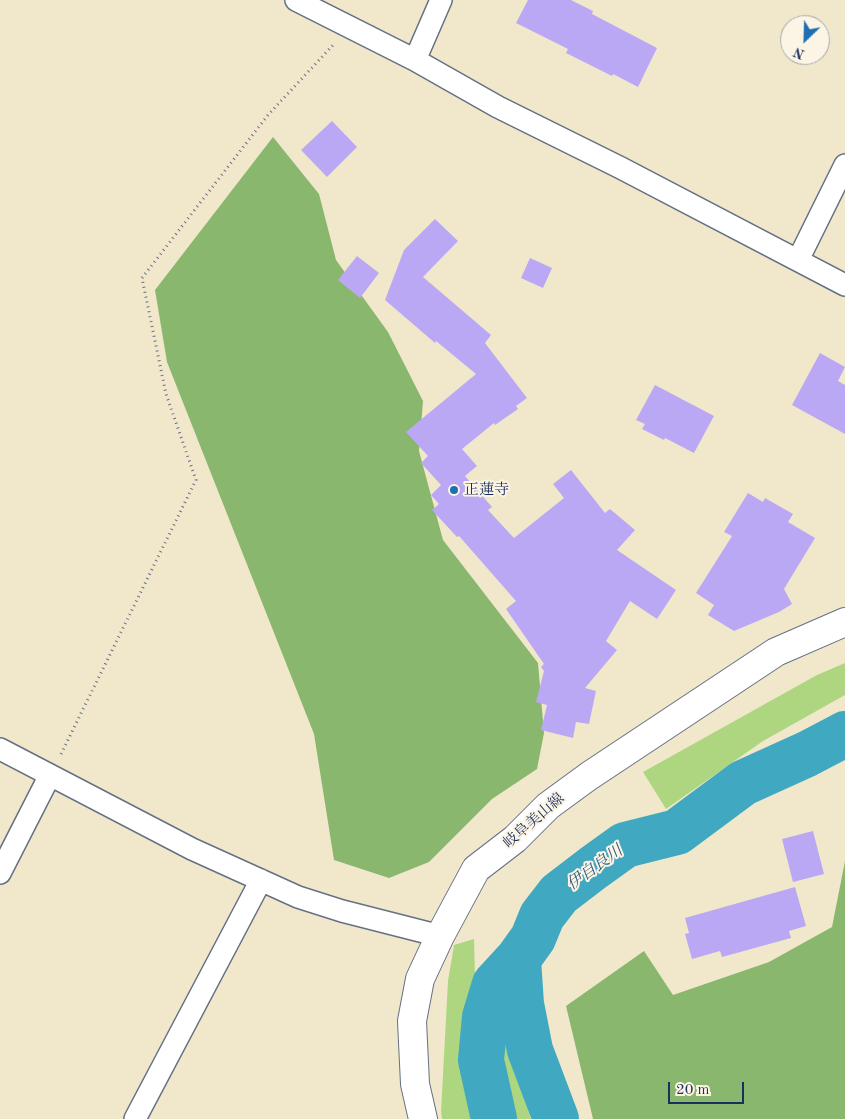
<!DOCTYPE html>
<meta charset="utf-8">
<style>
body{margin:0}
#map{position:relative;width:845px;height:1119px;overflow:hidden;background:#f1e8cc;font-family:"Old Standard TT",serif}
canvas{display:block}
.north{position:absolute;left:780px;top:15px;width:50px;height:50px;box-sizing:border-box;background:#fcf5e5;border:1px solid #a2a6af;border-radius:50%;rotate:204deg;font-size:14px;font-weight:700;line-height:20px;text-align:center;color:#1b2f5e}
.north::after{content:'';display:block;margin:auto;width:18px;height:22px;background:#1f6fb2;clip-path:polygon(50% 0,100% 100%,50% 72%,0 100%)}
.scale{position:absolute;left:668px;top:1082px;width:76px;height:22px;box-sizing:border-box;border:2px solid #1b2f5e;border-top:0;padding-left:6px;font-size:15px;line-height:18px;white-space:nowrap;color:#1b2f5e;-webkit-text-stroke:4px #fcf5e5;paint-order:stroke}
</style>
<div id="map">
<canvas width="845" height="1119"></canvas>
<div class="north">N</div>
<div class="scale">20 m</div>
</div>
<script>
const ctx = document.querySelector('canvas').getContext('2d');
ctx.lineJoin = 'round';
function fill(path, color) {
  ctx.fillStyle = color;
  ctx.fill(path, 'evenodd');
}
function shape(rows) {
  const path = new Path2D();
  for (const r of rows) {
    path.moveTo(r[0], r[1]);
    for (let i = 2; i < r.length; i += 2) path.lineTo(r[i], r[i + 1]);
  }
  return path;
}
function strokePath(path, color, width, dash) {
  ctx.strokeStyle = color;
  ctx.lineWidth = width;
  ctx.lineCap = dash ? 'butt' : 'round';
  ctx.setLineDash(dash || []);
  ctx.stroke(path);
}
function write(font, color, halo, rows, align = 'center') {
  ctx.font = font + ' "Old Standard TT","Noto Serif JP",serif';
  ctx.lineWidth = 4;
  ctx.setLineDash([]);
  ctx.textBaseline = 'middle';
  ctx.strokeStyle = halo;
  ctx.fillStyle = color;
  for (const [text, x, y, turn = 0] of rows) {
    ctx.save();
    ctx.translate(x, y);
    ctx.rotate((+turn || 0) * Math.PI / 180);
    ctx.textAlign = isNaN(turn) ? turn : align;
    if (halo) ctx.strokeText(text, 0, 0);
    ctx.fillText(text, 0, 0);
    ctx.restore();
  }
}
fill(shape([
 [845,663,845,695,763,741,666,809,643,772,817,675],
 [474,939,477,1053,487,1119,442,1119,441,1112,448,981,454,945],
 [499,1022,531,1119,513,1119]
]), '#aed680');
fill(shape([
 [273,137,319,194,336,260,388,332,423,401,419,451,443,540,538,663,544,733,537,769,492,799,429,862,389,878,334,860,314,734,167,362,155,290],
 [845,861,845,1119,593,1119,566,1006,644,951,673,995,769,962,832,927]
]), '#8ab76e');
strokePath(shape([
 [518,959,521,1004,530,1050,556,1119],
 [494,1119,481,1060,485,1017,495,984,518,959,533,938,542,916,559,894,593,868,625,845,677,832,743,783,807,754,845,734]
]), '#40a8c0', 46);
fill(shape([
 [528,0,571,0,593,11,592,14,657,48,638,87,613,74,612,76,566,53,568,49,516,23],
 [332,121,357,147,327,177,301,150],
 [435,219,458,241,423,277,491,335,485,343,527,398,516,406,518,409,495,425,494,423,462,449,477,466,465,476,492,507,488,510,514,538,564,498,553,484,571,470,605,513,610,509,635,530,617,550,676,590,657,619,630,601,606,641,617,650,585,688,596,691,589,724,576,722,573,738,541,730,547,705,536,702,544,671,541,667,544,664,506,609,516,601,459,536,457,537,432,510,439,504,431,495,441,485,421,463,428,456,406,432,476,374,436,341,435,343,385,300,404,250],
 [357,256,379,273,360,298,338,280],
 [530,258,552,268,543,288,521,278],
 [820,353,845,367,838,381,845,385,845,434,792,405],
 [655,385,714,416,694,453,665,438,664,440,642,429,645,424,636,420],
 [748,493,763,502,765,498,793,514,788,522,815,538,784,589,792,604,779,612,734,631,708,615,714,605,696,593,732,536,724,532],
 [813,831,824,874,793,882,782,839],
 [795,887,806,926,789,931,791,938,722,957,720,951,692,959,685,934,689,933,685,918]
]), '#bba8f4');
const street = shape([
 [296,0,415,60,498,107,621,168,845,285],
 [415,60,441,0],
 [798,260,845,165],
 [0,749,192,849,298,897,342,911,440,936],
 [0,873,50,775],
 [135,1119,261,880]
]);
const primary = shape([
 [423,1119,415,1084,412,1021,420,979,440,936,476,869,515,839,548,806,589,776,776,652,845,622]
]);
strokePath(street, '#667084', 24);
strokePath(primary, '#667084', 30);
strokePath(shape([
 [61,754,196,480,166,394,142,278,268,115,334,44]
]), '#667084', 3, [1, 4]);
strokePath(street, '#fff', 21);
strokePath(primary, '#fff', 28);
for (const [x, y, r, color] of [
 [454,490,5,"#1f6fb2"]
]) {
  const dot = new Path2D();
  dot.arc(x, y, r, 0, 2 * Math.PI);
  ctx.fillStyle = color;
  ctx.fill(dot);
  strokePath(dot, '#fcf5e5', 2);
}
write('15px', '#1b2f5e', '#fcf5e5', [
 ["正蓮寺",464,490]
], 'left');
write('15px', '#1b2f5e', '#fcf5e5', [
 ["岐阜美山線",534,821,-41]
]);
write('italic 16px', '#285980', '#fcf5e5', [
 ["伊自良川",595,868,-36]
]);
</script>
